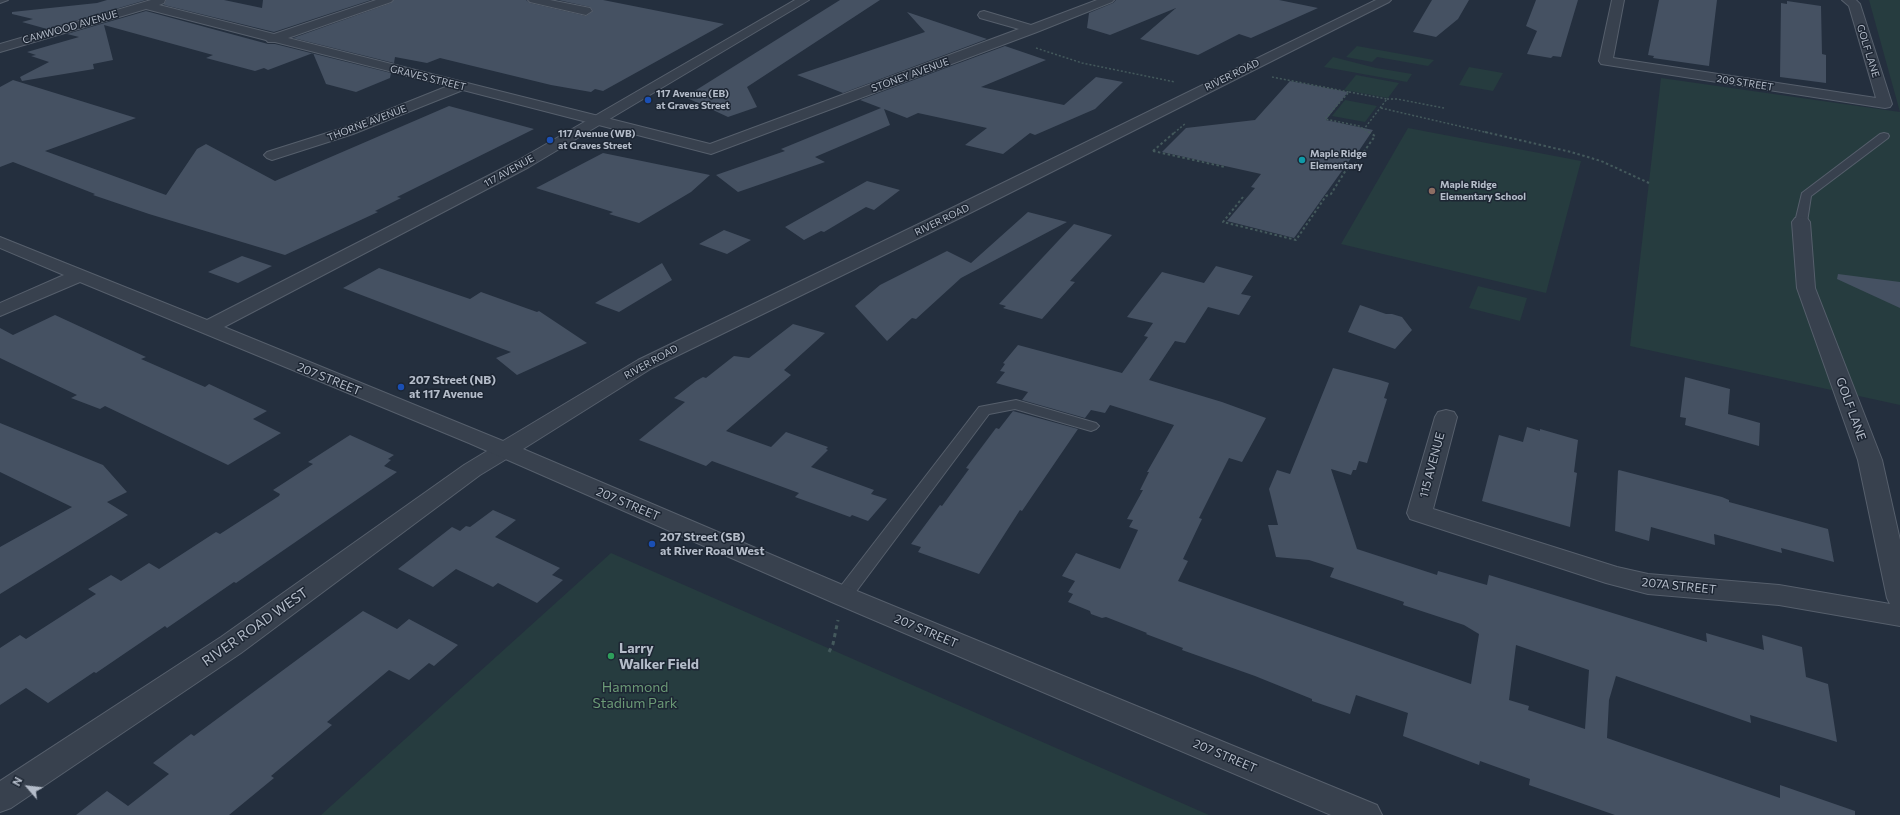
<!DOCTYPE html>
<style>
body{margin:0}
#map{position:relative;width:1900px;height:815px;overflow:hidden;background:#242f3e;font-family:Commissioner,sans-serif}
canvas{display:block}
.north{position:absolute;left:8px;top:767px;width:40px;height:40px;-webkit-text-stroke:3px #1d2633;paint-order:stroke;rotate:298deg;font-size:11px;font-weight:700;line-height:16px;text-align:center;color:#b4bcc9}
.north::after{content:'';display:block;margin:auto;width:14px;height:18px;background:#b4bcc9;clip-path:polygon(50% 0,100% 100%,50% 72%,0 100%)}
</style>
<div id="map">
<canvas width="1900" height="815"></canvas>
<div class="north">N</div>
</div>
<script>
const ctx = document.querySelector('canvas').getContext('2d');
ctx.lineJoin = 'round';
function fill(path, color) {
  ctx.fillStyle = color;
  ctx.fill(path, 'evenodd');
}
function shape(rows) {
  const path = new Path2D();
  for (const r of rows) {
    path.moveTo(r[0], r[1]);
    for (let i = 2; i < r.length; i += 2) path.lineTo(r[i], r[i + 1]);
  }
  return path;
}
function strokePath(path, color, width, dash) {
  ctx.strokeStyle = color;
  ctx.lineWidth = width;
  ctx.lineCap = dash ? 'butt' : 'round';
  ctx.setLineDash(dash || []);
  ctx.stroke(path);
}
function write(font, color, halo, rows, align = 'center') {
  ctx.font = font + ' Commissioner,sans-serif';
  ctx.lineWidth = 3;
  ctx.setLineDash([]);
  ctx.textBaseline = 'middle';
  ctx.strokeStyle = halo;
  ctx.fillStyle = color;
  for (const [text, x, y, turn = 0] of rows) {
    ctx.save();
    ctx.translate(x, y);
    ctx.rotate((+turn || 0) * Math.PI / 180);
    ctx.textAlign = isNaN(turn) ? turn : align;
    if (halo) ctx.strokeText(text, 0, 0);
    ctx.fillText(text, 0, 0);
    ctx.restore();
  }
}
fill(shape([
 [1869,0,1900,0,1900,405,1630,346,1661,78,1900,112],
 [1357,46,1434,60,1428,66,1377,57,1372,62,1346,57],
 [1333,57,1376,68,1412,74,1407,82,1324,67],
 [1469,67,1503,73,1493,91,1459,85],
 [1356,75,1399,83,1388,98,1344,90],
 [1345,100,1377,106,1365,122,1332,116],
 [1408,128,1581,161,1546,293,1341,244],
 [1478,286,1527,298,1520,321,1469,308],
 [611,553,1209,815,321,815]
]), '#263c3f');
fill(shape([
 [107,0,146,0,47,29,22,22,33,19,12,14,12,12,97,3],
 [166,0,224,0,262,8,263,0,371,0,274,32,164,5],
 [394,0,526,0,530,3,586,16,593,11,590,7,558,0,603,0,724,24,603,91,595,89,591,92,551,85,440,58,427,63,395,57,394,63,293,38,391,3],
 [840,0,880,0,747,87,757,107,728,117,685,97],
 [1116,0,1279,0,1318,8,1251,38,1239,34,1198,55,1140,39,1176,8,1110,35,1087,28,1089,13,1113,3],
 [1432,0,1469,0,1458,19,1436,37,1413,32],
 [1536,0,1578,0,1561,57,1553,56,1551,58,1527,54,1537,31,1526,26],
 [1659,0,1717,0,1709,66,1653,58,1654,56,1648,55],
 [1787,1,1821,6,1822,54,1826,55,1826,83,1780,77,1781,3,1787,4],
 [146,11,268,44,275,44,391,73,390,78,356,92,326,84,313,53,268,70,264,68,255,71,206,58,213,55,104,25,113,60,93,64,94,69,22,81,20,77,49,62,31,56,36,55,27,52,79,37,67,34],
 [907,12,987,39,843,93,797,75,925,32],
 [1005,46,1046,60,981,87,1064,105,1096,77,1123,82,1095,109,1035,135,1030,133,1003,154,965,145,987,128,918,113,907,118,884,109,890,125,815,157,825,162,738,192,716,175,785,151,781,149,881,108,860,100],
 [13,80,136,118,45,151,166,195,197,149,206,144,275,181,449,106,534,129,397,197,401,198,375,211,378,212,285,255,149,214,93,195,95,194,13,162,0,167,0,87],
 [1290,81,1348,92,1326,120,1373,130,1356,155,1354,154,1294,238,1227,221,1255,188,1251,187,1261,174,1162,152,1186,128,1255,120],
 [603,153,710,175,691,192,639,223,609,214,613,212,536,188],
 [867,181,900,190,874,210,866,207,824,232,821,231,804,240,785,227],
 [1028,212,1067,222,961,278,916,319,912,318,887,341,855,306,880,285,947,251,971,263],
 [1074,224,1112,235,1070,281,1075,282,1042,319,1003,308,1006,306,999,304],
 [724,230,751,240,727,254,699,244],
 [242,256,272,266,238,283,208,272],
 [662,263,672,280,619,312,595,303],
 [1216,266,1253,276,1241,294,1251,296,1239,315,1208,307,1185,343,1175,341,1149,380,1222,402,1266,418,1242,462,1229,458,1199,518,1202,519,1183,559,1188,561,1178,581,1471,684,1479,634,1464,625,1403,605,1404,602,1330,577,1334,568,1309,560,1276,557,1268,525,1278,525,1269,489,1277,470,1290,474,1333,368,1380,380,1389,383,1384,398,1387,399,1367,463,1359,461,1356,470,1353,470,1351,475,1331,469,1357,549,1437,575,1438,571,1487,585,1489,575,1707,642,1706,633,1764,650,1762,635,1802,647,1806,677,1828,684,1837,742,1750,715,1751,723,1616,676,1609,700,1607,738,1780,798,1780,785,1855,811,1855,815,1615,815,1529,785,1530,779,1480,761,1479,765,1403,736,1408,713,1356,695,1350,714,1312,701,1312,699,1255,676,1182,650,1183,648,1146,634,1147,633,1106,617,1102,618,1091,614,1090,611,1068,602,1073,594,1068,592,1075,581,1062,576,1076,553,1120,569,1138,530,1129,527,1133,520,1127,519,1143,490,1140,490,1149,472,1147,472,1174,425,1110,405,1105,413,1091,410,1085,418,1022,400,1028,392,996,383,1005,372,1000,371,1005,364,1003,363,1018,345,1122,373,1148,337,1144,336,1153,323,1127,317,1162,272,1204,283],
 [1516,645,1589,670,1585,729,1528,710,1529,706,1509,700],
 [379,268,470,299,481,292,537,312,539,311,587,343,517,375,496,358,511,352,343,288],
 [1838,274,1900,282,1900,308,1837,279],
 [1360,305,1386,314,1392,314,1402,317,1412,330,1395,349,1348,332],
 [55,315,146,357,141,359,205,387,209,384,267,411,253,419,281,433,228,465,105,406,100,409,71,398,77,395,0,358,0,328,13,335],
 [793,324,825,333,784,370,791,375,726,431,771,447,786,432,828,447,826,449,828,450,811,467,874,490,871,494,887,499,868,521,852,515,850,517,795,497,799,493,712,461,706,466,639,440,685,402,674,398,696,381,703,377,706,378,734,356,749,358],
 [1685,377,1730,389,1728,414,1760,423,1759,446,1685,425,1686,418,1680,417],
 [1013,411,1078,429,1022,511,1020,510,979,574,918,552,921,547,911,544,940,505,942,506,969,469,966,468,996,428,999,429],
 [0,423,103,465,127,492,107,502,128,515,0,594,0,547,72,507,0,472],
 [1527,427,1540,431,1540,429,1578,440,1574,472,1577,473,1570,527,1482,501,1499,435,1523,442],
 [350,435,394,455,388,459,391,460,384,466,397,472,236,583,234,582,167,628,165,626,96,673,94,672,48,703,26,688,0,705,0,648,20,635,26,639,96,594,88,589,111,575,121,581,149,563,159,569,216,532,220,534,279,496,280,494,273,490,313,464,308,462],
 [1619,470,1722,497,1729,500,1729,502,1828,529,1834,562,1781,548,1782,553,1714,534,1715,545,1651,527,1649,541,1615,531,1618,471],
 [493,510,516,520,495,537,560,568,552,575,563,580,537,603,498,583,493,587,456,569,433,587,398,569,452,527,460,531,466,526,470,527],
 [363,611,397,629,409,619,458,645,434,666,429,663,409,680,389,670,327,722,332,725,271,776,274,778,229,815,76,815,107,791,128,806,169,774,153,763,191,734,194,736]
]), '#455162');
const service = shape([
 [0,0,8,0,0,3,0,0],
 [1884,133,1888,134,1889,136,1888,138,1811,196,1807,222,1805,224,1797,224,1795,222,1802,193,1880,134,1884,133],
 [1016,400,1096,423,1099,426,1096,429,1091,431,1015,409,989,414,849,601,843,603,837,601,834,596,837,591,979,407,1016,400]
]);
const minor = shape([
 [151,0,165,0,164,3,159,5,274,34,376,0,393,0,391,2,288,38,710,144,1019,29,980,18,978,15,980,12,984,11,1031,25,1097,0,1114,0,1112,2,1037,32,711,154,463,90,353,134,272,160,267,158,264,155,267,152,343,128,448,86,275,42,268,42,266,40,146,9,0,52,0,44,151,0],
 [528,0,550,0,590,8,592,11,586,15,530,2,528,0],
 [1612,0,1624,0,1613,58,1876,98,1849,6,1842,0,1856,0,1860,4,1892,104,1890,107,1885,108,1601,64,1599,61,1612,0],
 [1801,217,1807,218,1810,222,1815,288,1882,460,1900,540,1900,626,1779,605,1648,594,1606,583,1410,519,1407,513,1435,417,1438,412,1446,410,1454,412,1457,417,1433,509,1617,567,1648,574,1779,585,1890,604,1887,598,1858,460,1797,288,1792,222,1795,218,1801,217],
 [505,443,513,445,517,450,513,455,480,475,241,653,11,808,0,812,0,781,221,637,464,465,497,445,505,443]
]);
const tertiary = shape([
 [795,0,809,0,529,167,224,327,503,441,638,360,956,206,1376,0,1391,0,1389,2,968,214,652,368,523,449,852,589,1377,805,1382,815,1331,815,834,603,469,443,80,282,0,316,0,303,64,275,0,248,0,237,207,320,517,161,795,0]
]);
strokePath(service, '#565f6c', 2);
strokePath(minor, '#565f6c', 2);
strokePath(tertiary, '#565f6c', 2);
strokePath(shape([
 [1036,48,1082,63,1175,82],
 [1272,77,1349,92,1325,119,1359,126,1370,133],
 [1349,92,1387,99,1364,129],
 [1387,99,1397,99,1444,108],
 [1381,108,1489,133],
 [1174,133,1186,123]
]), '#44595c', 1.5, [2, 2]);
strokePath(shape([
 [1485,132,1571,152,1601,161,1649,183],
 [1153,151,1225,167],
 [1153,151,1175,132],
 [1243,197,1223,222,1296,240,1326,196,1331,194,1346,170,1353,167,1375,136,1369,132]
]), '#44595c', 2, [2.5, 2.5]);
strokePath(shape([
 [829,652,833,644,838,620]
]), '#44595c', 3, [4, 4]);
fill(service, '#38414e');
fill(minor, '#38414e');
fill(tertiary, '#38414e');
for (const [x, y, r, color] of [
 [648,100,4,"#1a4fb4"],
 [550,140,4,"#1a4fb4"],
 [1302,160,4,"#0f9aa8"],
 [1432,191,4,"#8d6e63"],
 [401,387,4,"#1a4fb4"],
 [652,544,4,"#1a4fb4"],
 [611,656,4,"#2e9e5b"]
]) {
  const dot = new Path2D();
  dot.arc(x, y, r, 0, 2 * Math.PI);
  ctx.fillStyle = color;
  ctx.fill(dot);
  strokePath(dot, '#1d2633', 1.5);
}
write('10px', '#b4bcc9', '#1d2633', [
 ["CAMWOOD AVENUE",70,27,-16],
 ["GOLF LANE",1868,51,73],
 ["STONEY AVENUE",910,75,-20],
 ["RIVER ROAD",1232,75,-26],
 ["GRAVES STREET",428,78,14],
 ["209 STREET",1745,83,9],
 ["THORNE AVENUE",367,123,-21],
 ["117 AVENUE",509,171,-29],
 ["RIVER ROAD",942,220,-26],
 ["RIVER ROAD",651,362,-29]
]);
write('bold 10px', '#b4bcc9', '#1d2633', [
 ["117 Avenue (EB)",656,94],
 ["at Graves Street",656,106],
 ["117 Avenue (WB)",558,134],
 ["at Graves Street",558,146],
 ["Maple Ridge",1310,154],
 ["Elementary",1310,166],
 ["Maple Ridge",1440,185],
 ["Elementary School",1440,197]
], 'left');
write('12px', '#b4bcc9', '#1d2633', [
 ["207 STREET",329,379,22],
 ["GOLF LANE",1851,409,70],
 ["115 AVENUE",1432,465,-75],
 ["207 STREET",628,504,23],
 ["207A STREET",1679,586,6],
 ["207 STREET",926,631,23],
 ["207 STREET",1225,756,23]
]);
write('bold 12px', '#b4bcc9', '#1d2633', [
 ["207 Street (NB)",409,380],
 ["at 117 Avenue",409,394],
 ["207 Street (SB)",660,537],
 ["at River Road West",660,551]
], 'left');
write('14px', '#b4bcc9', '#1d2633', [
 ["RIVER ROAD WEST",255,627,-35]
]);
write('bold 14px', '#b4bcc9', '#1d2633', [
 ["Larry",619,648],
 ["Walker Field",619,664]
], 'left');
write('14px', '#6b9a76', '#1d2633', [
 ["Hammond",635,687],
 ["Stadium Park",635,703]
]);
</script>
